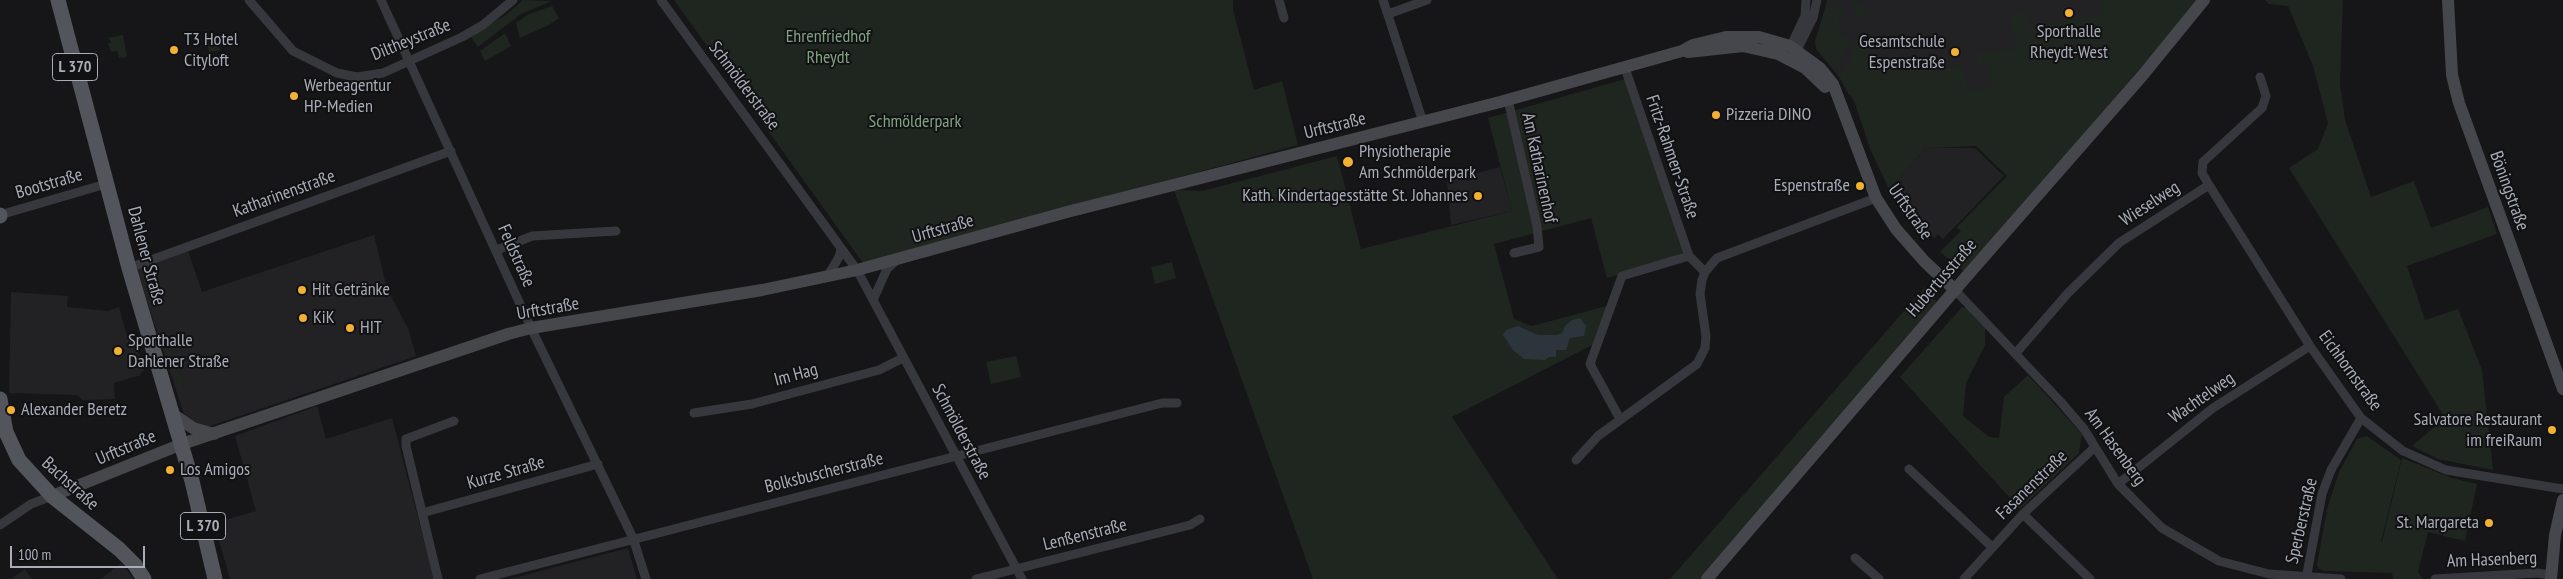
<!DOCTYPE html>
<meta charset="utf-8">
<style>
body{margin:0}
#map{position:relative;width:2563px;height:579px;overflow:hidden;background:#161618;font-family:"PT Sans Narrow",sans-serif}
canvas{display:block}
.scale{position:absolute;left:10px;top:546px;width:135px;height:22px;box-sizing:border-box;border:2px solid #a8adb8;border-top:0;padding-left:6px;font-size:15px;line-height:18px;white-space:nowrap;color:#a8adb8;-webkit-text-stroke:4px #111113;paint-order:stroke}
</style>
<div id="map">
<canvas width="2563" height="579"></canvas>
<div class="scale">100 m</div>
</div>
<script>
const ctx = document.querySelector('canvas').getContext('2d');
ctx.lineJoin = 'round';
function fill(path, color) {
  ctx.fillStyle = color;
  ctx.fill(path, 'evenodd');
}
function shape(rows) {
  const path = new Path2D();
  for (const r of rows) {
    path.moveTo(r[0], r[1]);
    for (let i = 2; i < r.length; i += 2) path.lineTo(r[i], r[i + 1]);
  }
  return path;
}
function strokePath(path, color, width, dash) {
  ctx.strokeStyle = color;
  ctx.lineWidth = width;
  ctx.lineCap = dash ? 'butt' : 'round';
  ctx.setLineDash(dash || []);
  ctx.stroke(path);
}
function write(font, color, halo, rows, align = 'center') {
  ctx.font = font + ' "PT Sans Narrow",sans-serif';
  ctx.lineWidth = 4;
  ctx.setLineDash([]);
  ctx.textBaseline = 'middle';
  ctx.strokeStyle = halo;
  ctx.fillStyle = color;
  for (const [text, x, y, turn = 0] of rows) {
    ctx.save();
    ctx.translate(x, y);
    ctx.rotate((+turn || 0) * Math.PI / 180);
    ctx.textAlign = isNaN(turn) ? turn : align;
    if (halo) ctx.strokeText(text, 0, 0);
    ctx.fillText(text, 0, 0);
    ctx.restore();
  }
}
fill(shape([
 [1827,0,2099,0,2107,48,1983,96,1855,93,1849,95,1839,77,1817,50,1815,44],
 [1926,148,1975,148,2004,176,1943,239,1938,234,1934,238,1889,189],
 [1500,167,1512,211,1451,225,1447,181],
 [374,235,387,289,408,328,416,356,190,433,137,270,188,251,202,292],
 [11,292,68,296,67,307,108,311,119,307,127,336,133,335,144,371,140,373,141,375,114,383,115,399,83,400,77,395,9,393],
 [317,406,326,439,392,418,434,579,230,579,214,523,256,511,235,436],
 [628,548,637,579,510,579],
 [121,563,134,579,101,579],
 [25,569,32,579,12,579,12,578]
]), '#222225');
fill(shape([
 [523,0,552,1,521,14,478,47,471,37,475,33,506,15],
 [674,0,1233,0,1233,10,1254,90,1282,81,1298,145,863,263],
 [1853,0,1858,0,1859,5,1864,5,1865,17,1856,19],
 [2099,0,2199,0,1965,272,1940,252,1961,231,1956,228,2007,176,1976,146,1926,148,1889,189,1871,151,1854,101,1839,77,1853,53,1857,34,1868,32,1873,70,1933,62,1934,70,1963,66,1968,91,1991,87,1988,64,1979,66,1976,54,2016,48,2010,14,2026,12,2029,27,2101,16],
 [2265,0,2343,0,2340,84,2345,120,2371,197,2414,181,2431,228,2488,207,2497,234,2407,266,2425,320,2458,309,2482,370,2493,470,2438,459,2412,446,2445,418,2289,168,2318,149,2328,123,2313,66,2288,6,2269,4],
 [1833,4,1845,11,1846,13,1838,15,1842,38,1850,37,1850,39,1839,62,1831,66,1817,50,1815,41,1827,5],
 [552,6,559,18,549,25,520,38,516,23,529,14],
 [205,29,215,39,213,41,221,50,209,52],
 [505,33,511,46,485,61,480,51],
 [123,35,127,57,119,58,117,51,111,52,108,44,111,42,108,38],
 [1625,79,1685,254,1607,278,1591,218,1494,244,1514,319,1532,326,1610,305,1596,343,1452,417,1558,579,1313,579,1174,190,1202,191,1337,156,1361,249,1512,211,1488,118],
 [1172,262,1176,278,1155,284,1151,267],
 [1925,287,1938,304,1934,309,1700,579,1670,579],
 [1962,307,1967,308,1985,328,1985,345,1966,383,1963,416,1989,437,1999,438,2004,397,2028,375,2082,434,2079,453,2020,509,1900,377],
 [168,345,178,375,185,380,183,383,177,383,166,347],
 [1016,356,1021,377,991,384,986,362],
 [2367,436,2401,460,2381,542,2387,543,2382,542,2402,458,2452,478,2477,484,2465,541,2428,532,2427,535,2418,572,2423,579,2393,579,2392,573,2324,571,2319,569,2317,565,2327,509,2339,472,2357,439]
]), '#1e261f');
fill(shape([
 [1580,318,1586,326,1584,336,1570,338,1566,350,1556,350,1556,357,1549,357,1545,360,1524,359,1513,350,1503,335,1506,330,1518,326,1538,335,1557,335,1562,333,1565,326,1572,320]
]), '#2c353c');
strokePath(shape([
 [249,0,293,51,337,73,357,77,383,73,462,37,483,25,513,0],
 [381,0,531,328,633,538,646,579],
 [661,0,857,270,1022,579],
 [1279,0,1284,18],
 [1383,0,1423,122],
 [1388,14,1427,0],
 [1789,50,1805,16,1806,0],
 [1795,54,1813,18,1817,0],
 [1625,68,1689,256],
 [1508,100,1537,226,1539,247,1514,253],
 [2209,185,2310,346,2361,418,2403,451,2446,470,2563,489],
 [0,215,106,184],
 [497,250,532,236,616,231],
 [129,268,451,151],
 [827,277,839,257,841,249,839,245],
 [1955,290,2060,401,2084,429,2118,484,2162,528,2219,561,2269,574,2341,579],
 [873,300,887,269,897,260],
 [2016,353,2068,293,2119,243,2209,185,2202,173,2203,162,2262,108,2266,96,2260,77],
 [694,413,752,404,879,370,903,358],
 [1620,419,1590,364,1622,276,1689,256,1705,272],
 [1576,460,1598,436,1697,364,1705,348,1706,336,1700,294,1702,280,1705,272,1717,258,1876,198],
 [1909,469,1992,547],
 [2118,484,2213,408,2310,346],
 [422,513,598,464],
 [2023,514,2090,579],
 [0,525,31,504,52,496],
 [1855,558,1879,579],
 [438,579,406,446,406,439,454,421],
 [480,579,1162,403,1177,403],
 [976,579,1190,525,1200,519],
 [1964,579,2023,514,2095,447],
 [2306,579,2322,494,2331,470,2361,418],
 [2435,579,2537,573,2550,575]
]), '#37383d', 9);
strokePath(shape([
 [2448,0,2452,75,2459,103,2563,389],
 [1688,52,1743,46,1778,54,1805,68,1825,87],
 [174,415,193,428,214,434],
 [52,496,182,444,508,334,531,328,762,290,857,270,1067,212,1500,102,1682,51,1693,45,1726,37,1759,37,1790,46,1820,68,1833,84,1876,198,1896,229,1925,262,1955,290],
 [1707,579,1966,277,2142,76,2204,0],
 [2551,579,2555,535,2563,500]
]), '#45474d', 12);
strokePath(shape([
 [58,0,129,268,192,481,215,579],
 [0,215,0,216],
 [0,399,6,432,19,460,52,496,119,549,135,565,144,579]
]), '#53555c', 15);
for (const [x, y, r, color] of [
 [2069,13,5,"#f2b134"],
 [174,50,5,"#f2b134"],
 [1955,52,5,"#f2b134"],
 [294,96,5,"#f2b134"],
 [1716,115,5,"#f2b134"],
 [1348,162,6,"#f2b134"],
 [1860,186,5,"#f2b134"],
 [1478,196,5,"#f2b134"],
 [302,290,5,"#f2b134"],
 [303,318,5,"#f2b134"],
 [350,328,5,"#f2b134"],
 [118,351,5,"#f2b134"],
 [11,410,5,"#f2b134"],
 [2552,430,5,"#f2b134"],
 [170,470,5,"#f2b134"],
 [2489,523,5,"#f2b134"]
]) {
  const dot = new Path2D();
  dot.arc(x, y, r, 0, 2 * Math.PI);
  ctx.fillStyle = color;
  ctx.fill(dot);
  strokePath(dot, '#111113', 2);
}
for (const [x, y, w] of [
 [75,67,45],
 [203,526,45]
]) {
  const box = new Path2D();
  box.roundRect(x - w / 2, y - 13.5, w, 27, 4);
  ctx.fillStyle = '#111113';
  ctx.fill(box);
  strokePath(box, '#a8adb8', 1);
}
write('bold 16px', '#a8adb8', null, [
 ["L 370",75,67],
 ["L 370",203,526]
]);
write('18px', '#a8adb8', '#111113', [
 ["Sporthalle",2069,32,"center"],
 ["Rheydt-West",2069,53,"center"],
 ["T3 Hotel",184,40],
 ["Cityloft",184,61],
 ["Gesamtschule",1945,42,"right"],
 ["Espenstraße",1945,63,"right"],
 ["Werbeagentur",304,86],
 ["HP-Medien",304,107],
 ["Pizzeria DINO",1726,115],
 ["Physiotherapie",1359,152],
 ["Am Schmölderpark",1359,173],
 ["Espenstraße",1850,186,"right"],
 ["Kath. Kindertagesstätte St. Johannes",1468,196,"right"],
 ["Hit Getränke",312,290],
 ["KiK",313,318],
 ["HIT",360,328],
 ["Sporthalle",128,341],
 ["Dahlener Straße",128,362],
 ["Alexander Beretz",21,410],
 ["Salvatore Restaurant",2542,420,"right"],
 ["im freiRaum",2542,441,"right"],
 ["Los Amigos",180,470],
 ["St. Margareta",2479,523,"right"]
], 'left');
write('18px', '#7fa381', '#111113', [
 ["Ehrenfriedhof",828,37],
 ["Rheydt",828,58],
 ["Schmölderpark",915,122]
]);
write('18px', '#a8adb8', '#111113', [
 ["Diltheystraße",411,40,-22],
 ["Schmölderstraße",744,86,53],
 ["Urftstraße",1335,126,-14],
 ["Fritz-Rahmen-Straße",1672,157,71],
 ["Am Katharinenhof",1539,168,78],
 ["Bootstraße",49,184,-16],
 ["Böningstraße",2509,191,70],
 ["Katharinenstraße",284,194,-20],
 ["Wieselweg",2150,204,-33],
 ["Urftstraße",1910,212,55],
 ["Urftstraße",943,229,-16],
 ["Dahlener Straße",146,256,75],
 ["Feldstraße",516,256,66],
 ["Hubertusstraße",1942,278,-49],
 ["Urftstraße",548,309,-10],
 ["Eichhornstraße",2350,371,54],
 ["Im Hag",796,375,-15],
 ["Wachtelweg",2202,398,-35],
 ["Schmölderstraße",961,432,62],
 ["Am Hasenberg",2115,447,54],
 ["Urftstraße",126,448,-23],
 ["Kurze Straße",506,473,-16],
 ["Bolksbuscherstraße",824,473,-14],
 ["Bachstraße",70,484,42],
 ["Fasanenstraße",2032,485,-44],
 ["Sperberstraße",2302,521,-77],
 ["Lenßenstraße",1085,535,-14],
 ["Am Hasenberg",2492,560,-2]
]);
</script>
